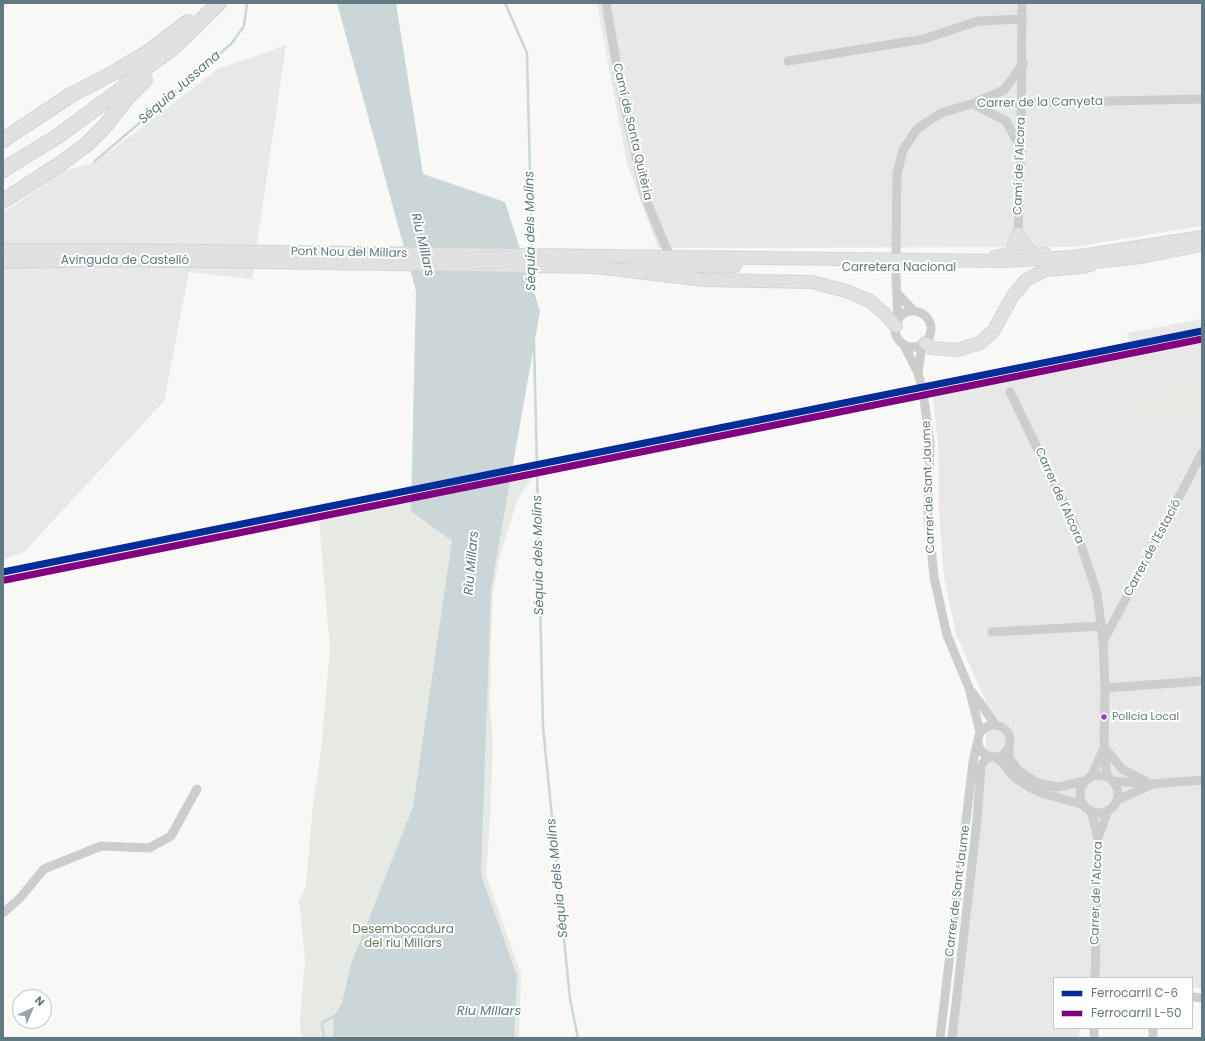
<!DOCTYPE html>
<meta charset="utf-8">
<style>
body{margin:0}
#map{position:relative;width:1205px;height:1041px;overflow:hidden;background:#f8f8f7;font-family:Poppins,sans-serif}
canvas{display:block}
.frame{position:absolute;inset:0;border:4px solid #637981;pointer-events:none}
.legend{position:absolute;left:1053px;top:977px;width:140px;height:52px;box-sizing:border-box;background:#fff;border:1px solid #c1c9cd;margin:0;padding:5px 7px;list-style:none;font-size:12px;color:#637981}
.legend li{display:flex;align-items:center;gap:8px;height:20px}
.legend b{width:20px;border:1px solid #c1c9cd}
.north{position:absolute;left:12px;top:989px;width:40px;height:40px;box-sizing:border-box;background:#fff;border:1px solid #c1c9cd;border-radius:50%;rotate:44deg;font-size:11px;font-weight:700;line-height:16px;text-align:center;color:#637981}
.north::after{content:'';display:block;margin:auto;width:14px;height:18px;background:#97a5aa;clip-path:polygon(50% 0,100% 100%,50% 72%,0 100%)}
</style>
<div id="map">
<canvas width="1205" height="1041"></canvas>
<div class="frame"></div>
<ul class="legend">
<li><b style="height:5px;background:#002d9a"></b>Ferrocarril C-6</li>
<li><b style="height:5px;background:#800080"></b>Ferrocarril L-50</li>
</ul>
<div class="north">N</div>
</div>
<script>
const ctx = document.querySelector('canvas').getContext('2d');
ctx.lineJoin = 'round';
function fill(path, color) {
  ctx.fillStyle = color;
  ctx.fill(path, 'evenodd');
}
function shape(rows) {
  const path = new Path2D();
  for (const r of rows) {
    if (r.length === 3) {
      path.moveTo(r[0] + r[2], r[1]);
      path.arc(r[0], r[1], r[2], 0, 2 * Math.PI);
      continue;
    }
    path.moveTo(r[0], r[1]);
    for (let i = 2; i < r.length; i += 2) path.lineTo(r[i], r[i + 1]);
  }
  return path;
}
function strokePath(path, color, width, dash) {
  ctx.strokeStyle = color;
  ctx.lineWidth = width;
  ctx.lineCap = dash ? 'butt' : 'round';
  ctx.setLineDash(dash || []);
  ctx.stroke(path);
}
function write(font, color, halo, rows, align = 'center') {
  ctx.font = font + ' Poppins,sans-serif';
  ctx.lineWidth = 4;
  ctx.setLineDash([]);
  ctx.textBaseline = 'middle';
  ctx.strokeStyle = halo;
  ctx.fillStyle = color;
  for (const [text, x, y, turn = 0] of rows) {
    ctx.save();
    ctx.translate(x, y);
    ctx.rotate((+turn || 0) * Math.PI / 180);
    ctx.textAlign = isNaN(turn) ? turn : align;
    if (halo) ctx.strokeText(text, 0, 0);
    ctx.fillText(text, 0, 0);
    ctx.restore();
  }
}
fill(shape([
 [597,3,1202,3,1202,226,1074,247,658,248,627,164],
 [286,45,252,279,189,272,164,401,24,552,3,560,3,213,64,171,96,162,218,69],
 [1202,319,1202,988,1192,988,1192,978,1054,978,1054,1028,1080,1028,1079,1038,956,1038,989,709,956,634,944,578,939,512,938,444,933,396,1132,357,1127,333]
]), '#e7e8e7');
fill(shape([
 [1195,383,1202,415,1143,427,1136,395],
 [534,476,517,500,499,560,493,592,491,644,490,705,493,742,490,822,486,875,521,974,519,1038,302,1038,300,1025,301,1003,305,962,303,939,300,907,298,902,306,887,313,804,321,751,330,649,319,520]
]), '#e7eae4');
fill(shape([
 [337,3,396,3,423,174,505,202,540,311,491,589,481,875,517,976,514,1038,333,1038,334,1016,342,1003,351,964,413,807,452,541,411,511,416,291]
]), '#cad6d7');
strokePath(shape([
 [505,3,527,53,532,252],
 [94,162,231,44,244,26,247,3],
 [532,269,533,292],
 [534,341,543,727,570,999,578,1038],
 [324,1038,322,1023,334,1016]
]), '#cad6d7', 2.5);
strokePath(shape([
 [896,277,896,255],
 [920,380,924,400]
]), '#d3d8da', 9, [9, 4.5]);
const major = shape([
 [1018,234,1024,245,1030,251,1037,255,1045,254],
 [3,249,9,250,123,250,1004,261,1074,257,1202,237],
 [995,257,1008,255,1012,251,1018,234],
 [3,262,123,260,595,267,705,280,812,282,846,291,870,301,885,314,896,326],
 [1084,263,1141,257,1202,245],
 [634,265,735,266],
 [925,343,932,348,957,350,980,343,994,330,1012,297,1026,280,1045,270,1083,267,1092,264]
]);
const highway = shape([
 [3,140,71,95,115,72,147,53,188,22],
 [3,170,58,136,119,91,148,66,173,48,219,3],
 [3,201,60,164,86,145,105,126,127,98,145,80]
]);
strokePath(major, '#d4d5d5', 14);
strokePath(highway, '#d3d4d4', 16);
strokePath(shape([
 [606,3,621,90,645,197,670,257],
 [788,61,924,39,978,21,1023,19],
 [976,102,1004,90,1023,64],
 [973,104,1006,121,1021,149],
 [1018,234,1021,150,1022,3],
 [896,253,897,174,903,150,917,129,941,113,971,104,1202,99],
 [896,277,898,320],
 [897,293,914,311],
 [913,329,18],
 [904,345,918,373,920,380],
 [918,373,922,345],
 [1010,392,1074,524,1097,593,1103,642,1105,688,1104,747,1107,776],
 [924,400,930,442,928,514,934,577,947,635,969,688,980,732],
 [992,632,1102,626],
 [1103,642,1202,453],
 [1105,688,1202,681],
 [972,692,995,724],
 [994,741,16],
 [1009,746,1009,758,1018,770,1034,781,1042,784,1058,787,1085,781],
 [1104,747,1122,769,1147,782],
 [995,757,1002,762,1014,777,1029,787,1039,792,1084,805],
 [1099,794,19],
 [1091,777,1104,748],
 [1113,781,1152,784,1202,780],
 [1117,800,1151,785],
 [1091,810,1098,838],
 [3,913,20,898,44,869,101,846,149,848,171,836,197,789],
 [1095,978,1098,838,1108,810],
 [1192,997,1202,998],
 [940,1038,973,762,977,744],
 [952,1038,977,820,981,766,988,756],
 [1094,1038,1094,1028],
 [1153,1038,1153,1028]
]), '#cccece', 9);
strokePath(major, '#e0e1e1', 12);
strokePath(highway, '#e0e1e1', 14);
strokePath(shape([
 [3,572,1202,331]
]), '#002d9a', 7);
strokePath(shape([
 [5,580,1202,339]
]), '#800080', 7);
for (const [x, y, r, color] of [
 [1104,717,3.5,"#8e44ad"]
]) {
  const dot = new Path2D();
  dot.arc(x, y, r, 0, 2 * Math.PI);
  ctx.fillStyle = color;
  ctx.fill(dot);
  strokePath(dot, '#fff', 1.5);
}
write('11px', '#637981', '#fff', [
 ["Policia Local",1112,717]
], 'left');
write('12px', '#637981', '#fff', [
 ["Carrer de la Canyeta",1040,103,-1],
 ["Camí de Santa Quitèria",632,132,77],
 ["Camí de l'Alcora",1020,166,-88],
 ["Pont Nou del Millars",349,253,1],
 ["Avinguda de Castelló",125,261],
 ["Carretera Nacional",899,268],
 ["Carrer de Sant Jaume",929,487,-92],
 ["Carrer de l'Alcora",1059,496,66],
 ["Carrer de l'Estació",1153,548,-62],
 ["Carrer de Sant Jaume",958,891,-83],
 ["Carrer de l'Alcora",1097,893,-88]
]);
write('12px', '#6a7962', '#fff', [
 ["Desembocadura",403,930],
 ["del riu Millars",403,944]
]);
write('italic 13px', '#5e787c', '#fff', [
 ["Séquia Jussana",180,88,-41],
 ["Séquia dels Molins",531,231,-91],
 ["Riu Millars",422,245,77],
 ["Séquia dels Molins",539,555,-91],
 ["Riu Millars",472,563,-85],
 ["Séquia dels Molins",558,878,-96],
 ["Riu Millars",489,1012]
]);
</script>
